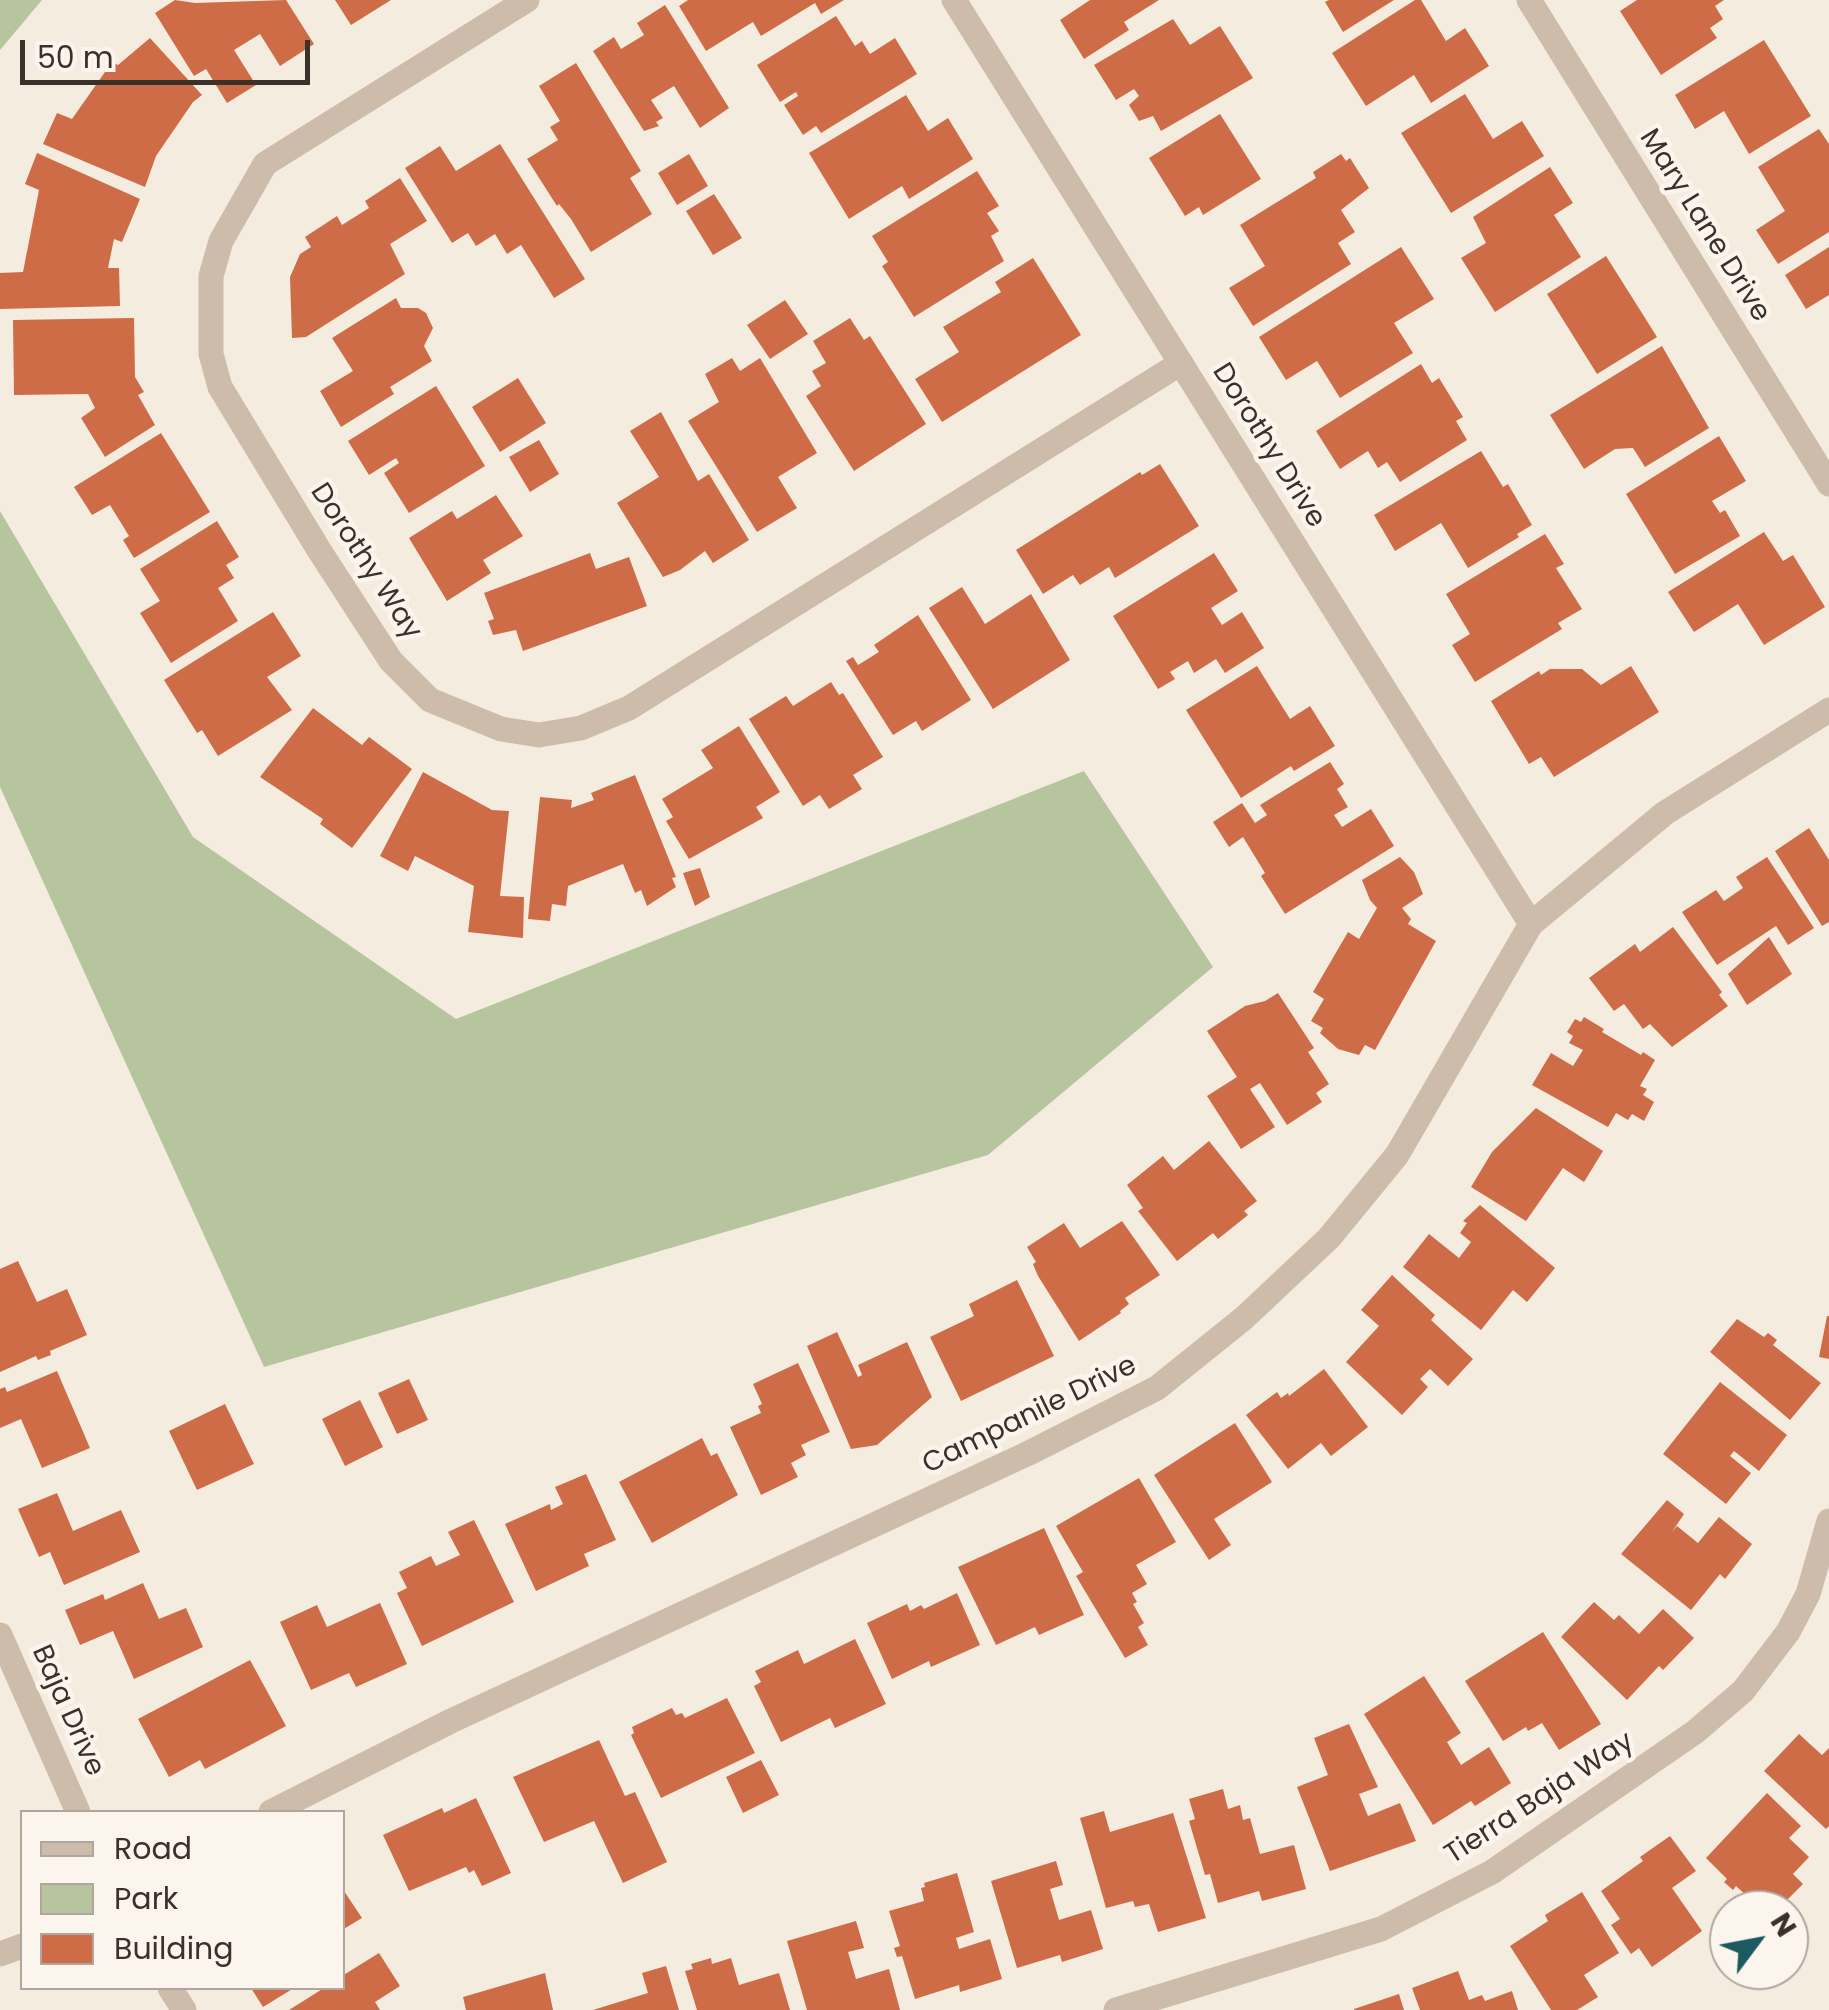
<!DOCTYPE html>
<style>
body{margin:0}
#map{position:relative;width:1829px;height:2010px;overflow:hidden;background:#f5ece0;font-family:Poppins,sans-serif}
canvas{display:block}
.legend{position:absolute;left:20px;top:1810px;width:325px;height:180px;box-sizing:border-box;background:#fbf5ed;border:2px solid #afa69f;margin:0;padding:12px 18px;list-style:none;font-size:30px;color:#3c302a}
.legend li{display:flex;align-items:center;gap:20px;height:50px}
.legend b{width:50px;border:2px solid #afa69f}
.north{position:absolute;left:1709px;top:1890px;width:100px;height:100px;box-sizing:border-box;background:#fbf5ed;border:2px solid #afa69f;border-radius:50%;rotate:58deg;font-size:28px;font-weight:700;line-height:40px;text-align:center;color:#3c302a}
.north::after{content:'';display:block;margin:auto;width:35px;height:45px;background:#1d5960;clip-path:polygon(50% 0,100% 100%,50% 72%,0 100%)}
.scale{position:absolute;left:20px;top:40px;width:290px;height:45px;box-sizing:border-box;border:5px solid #3c302a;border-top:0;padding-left:12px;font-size:30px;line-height:35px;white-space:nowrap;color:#3c302a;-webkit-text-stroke:8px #fbf5ed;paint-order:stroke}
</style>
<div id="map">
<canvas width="1829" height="2010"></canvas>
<ul class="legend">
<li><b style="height:12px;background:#cebcab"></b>Road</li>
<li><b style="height:28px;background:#b7c59f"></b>Park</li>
<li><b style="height:28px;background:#cd6c46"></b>Building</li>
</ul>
<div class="north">N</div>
<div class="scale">50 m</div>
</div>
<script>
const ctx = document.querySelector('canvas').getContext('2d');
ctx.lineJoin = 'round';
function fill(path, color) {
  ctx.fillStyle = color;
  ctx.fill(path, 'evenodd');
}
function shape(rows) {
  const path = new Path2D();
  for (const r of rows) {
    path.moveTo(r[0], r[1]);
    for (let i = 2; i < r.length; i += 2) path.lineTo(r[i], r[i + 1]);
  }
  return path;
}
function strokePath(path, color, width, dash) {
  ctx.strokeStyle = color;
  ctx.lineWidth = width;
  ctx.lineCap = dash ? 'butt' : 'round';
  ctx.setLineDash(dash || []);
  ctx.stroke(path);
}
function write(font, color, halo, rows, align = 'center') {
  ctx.font = font + ' Poppins,sans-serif';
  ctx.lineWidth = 9;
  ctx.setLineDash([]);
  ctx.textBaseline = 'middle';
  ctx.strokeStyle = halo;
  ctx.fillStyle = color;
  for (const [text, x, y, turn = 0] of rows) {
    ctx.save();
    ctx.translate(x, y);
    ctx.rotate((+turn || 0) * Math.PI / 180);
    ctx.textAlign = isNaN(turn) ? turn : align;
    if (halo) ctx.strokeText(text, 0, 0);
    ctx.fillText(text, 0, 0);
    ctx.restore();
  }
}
fill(shape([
 [0,0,42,0,0,50],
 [0,511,193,837,456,1019,1084,771,1213,967,988,1155,264,1367,0,787]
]), '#b7c59f');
fill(shape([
 [175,0,195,3,286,0,314,44,280,66,260,34,234,50,256,85,227,103,206,69,194,76,155,13],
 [335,0,391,0,351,25],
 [688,0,844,0,821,14,815,3,761,36,753,22,706,51,679,6],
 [1090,0,1159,0,1124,22,1129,30,1084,59,1060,20],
 [1329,0,1394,0,1343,32,1325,2],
 [1415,0,1421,0,1446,41,1465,28,1489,66,1431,103,1414,75,1366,106,1332,53],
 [1637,0,1724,0,1715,6,1723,19,1710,28,1717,38,1661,75,1620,11],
 [665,5,729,108,700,128,674,86,651,100,663,118,656,122,659,126,644,131,593,51,614,37,621,49,644,35,637,23],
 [836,16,855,46,862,41,870,54,895,38,917,74,821,133,816,126,803,135,784,105,798,96,796,92,780,102,757,65],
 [1173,19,1190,45,1220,26,1253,78,1161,131,1153,116,1139,121,1129,105,1139,96,1134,89,1116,100,1094,65],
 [150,38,202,95,193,102,156,156,145,187,43,144,57,113,72,119,112,62,118,65],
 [1764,40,1811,116,1749,154,1724,111,1695,129,1675,95],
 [576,63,641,171,630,178,652,214,591,252,571,219,559,204,557,206,527,159,558,140,550,127,560,121,539,86],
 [1465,94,1493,139,1522,121,1544,156,1451,213,1401,133],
 [906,95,928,131,948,118,973,159,909,199,902,186,849,219,809,153],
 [1220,114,1261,179,1203,215,1199,207,1185,216,1149,158],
 [1819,129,1829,144,1829,232,1778,264,1756,230,1785,211,1758,167],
 [500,144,585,279,554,298,521,245,507,254,495,234,476,246,468,233,452,243,405,168,440,146,456,171],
 [37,153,140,199,122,242,114,239,108,268,119,268,120,306,0,309,0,273,23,272,39,190,25,184],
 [689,154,708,186,677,205,658,173],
 [1341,154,1346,161,1350,158,1369,188,1341,210,1355,232,1338,243,1351,264,1253,326,1229,288,1265,266,1240,225,1316,178,1313,172],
 [1550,167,1573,203,1554,215,1581,257,1495,312,1461,258,1486,243,1473,217],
 [977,171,999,206,987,213,999,231,991,236,1004,261,914,317,882,266,888,262,872,236],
 [400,178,427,221,390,244,405,274,306,337,292,338,290,277,300,254,311,247,305,237,337,216,342,225,369,208,365,201],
 [714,194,742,238,713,255,686,211],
 [1401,247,1434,299,1394,323,1413,353,1340,398,1317,361,1286,380,1259,337],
 [1829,247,1829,295,1806,309,1785,275],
 [1606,256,1657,337,1597,374,1547,294],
 [1033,258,1081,335,942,422,915,379,959,352,943,327,1001,292,995,282],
 [396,298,401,308,418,308,426,313,433,328,424,346,432,361,390,387,394,394,341,427,320,391,353,371,332,338],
 [785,300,808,334,770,359,747,325],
 [134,318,135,377,144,392,138,395,155,425,105,457,81,418,95,408,88,394,14,395,13,320],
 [850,318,864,340,870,336,926,424,854,471,806,396,821,386,812,371,826,363,813,341],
 [1662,346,1709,428,1645,467,1633,448,1615,449,1584,469,1550,415],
 [732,358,740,371,760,358,817,453,778,477,797,508,757,532,688,421,719,402,705,374],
 [1421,364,1432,383,1439,378,1463,417,1456,421,1467,440,1400,482,1387,462,1378,468,1368,451,1340,469,1316,431],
 [518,378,546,423,500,452,472,407],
 [436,386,485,466,409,513,384,473,399,463,396,458,369,475,348,441],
 [661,412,698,481,709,474,749,540,713,563,705,551,680,570,663,577,617,503,659,477,630,431],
 [161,433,210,512,134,558,123,540,129,536,110,505,92,515,74,487],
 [1719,436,1746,481,1712,501,1720,513,1725,510,1740,536,1675,574,1626,494],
 [539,440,559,474,530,492,509,457],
 [1481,451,1503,487,1508,484,1532,525,1517,534,1519,537,1468,568,1441,523,1395,551,1374,515],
 [1160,464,1199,526,1115,578,1109,567,1080,585,1073,575,1043,594,1016,550,1140,472,1142,475],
 [496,495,523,536,483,560,491,573,447,601,409,538,452,511,457,519],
 [217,521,239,557,226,565,234,578,218,588,238,621,171,663,140,613,160,601,140,569],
 [1764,532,1783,561,1793,555,1825,607,1764,645,1738,604,1694,632,1668,592],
 [1545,534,1564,564,1556,568,1582,609,1558,623,1562,629,1475,682,1452,645,1470,634,1446,594],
 [590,553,596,569,629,557,647,606,523,651,516,630,493,635,488,621,494,619,484,593],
 [1214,553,1238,591,1211,608,1222,625,1242,612,1264,648,1225,673,1216,659,1194,673,1188,661,1170,672,1175,679,1158,689,1113,616],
 [962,587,985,624,1031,594,1070,660,993,709,929,608],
 [273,612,301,656,267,677,292,710,218,756,202,730,197,733,164,680],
 [918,615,971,700,922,731,916,721,893,735,846,661,853,657,858,665,879,652,874,645],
 [1257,666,1290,719,1310,706,1335,746,1294,771,1291,766,1241,798,1186,710],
 [1631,666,1659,712,1554,777,1541,757,1529,764,1491,701,1539,671,1541,675,1550,669,1582,669,1601,685],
 [831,682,839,695,843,693,883,757,853,775,862,789,829,809,820,795,803,806,749,719,786,696,793,706],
 [313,708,362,745,369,737,412,769,352,848,320,824,323,819,260,777],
 [739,726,780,792,756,807,763,818,689,859,666,821,673,817,662,799,713,768,701,750],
 [1330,762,1344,784,1337,789,1348,807,1334,815,1342,827,1371,809,1394,846,1285,914,1261,876,1265,873,1243,837,1229,847,1213,822,1242,803,1255,823,1267,815,1260,805],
 [423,772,492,810,509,811,500,896,524,897,523,938,468,932,474,886,415,856,408,871,380,856],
 [635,775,676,877,672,878,676,887,647,906,641,890,635,893,623,864,568,886,566,906,552,904,550,921,528,919,540,797,572,800,571,808,594,800,591,793],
 [1809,828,1829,860,1829,922,1822,926,1775,851],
 [1400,857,1414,872,1423,894,1402,908,1411,919,1408,924,1436,941,1375,1050,1365,1045,1359,1055,1338,1049,1320,1033,1323,1028,1311,1021,1324,999,1313,992,1348,932,1359,939,1377,908,1370,900,1362,880],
 [1767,857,1814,928,1788,945,1776,926,1717,965,1682,912,1716,890,1724,901,1743,888,1736,877],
 [700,868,710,897,695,906,683,873],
 [1673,927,1722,992,1719,995,1728,1006,1672,1047,1650,1024,1643,1029,1624,1004,1614,1011,1589,978,1635,944,1640,952],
 [1769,937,1792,974,1747,1005,1728,974],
 [1278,993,1314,1048,1308,1052,1329,1084,1316,1093,1322,1102,1287,1125,1260,1083,1250,1089,1275,1127,1241,1149,1207,1096,1237,1077,1207,1031,1245,1006,1265,1001],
 [1584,1017,1604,1029,1602,1032,1641,1055,1643,1052,1655,1060,1640,1086,1647,1089,1643,1095,1654,1102,1644,1121,1632,1114,1628,1120,1616,1113,1608,1127,1532,1085,1551,1053,1573,1066,1583,1050,1569,1043,1573,1036,1567,1032,1575,1019,1581,1022],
 [1536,1108,1603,1151,1584,1182,1563,1168,1526,1221,1471,1187,1492,1152],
 [1209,1141,1257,1201,1244,1211,1248,1215,1218,1239,1213,1233,1177,1261,1138,1211,1143,1208,1127,1185,1163,1156,1174,1170],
 [1480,1205,1555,1268,1527,1302,1513,1290,1481,1330,1403,1267,1429,1234,1459,1258,1471,1242,1460,1233,1467,1223,1463,1221],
 [1122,1221,1160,1275,1125,1298,1129,1304,1120,1311,1121,1313,1079,1341,1038,1276,1033,1264,1036,1262,1027,1247,1064,1223,1080,1248],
 [18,1261,37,1302,67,1289,87,1335,50,1351,51,1355,38,1360,36,1356,0,1372,0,1269],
 [1392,1275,1435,1315,1431,1320,1473,1359,1448,1386,1430,1369,1420,1379,1428,1387,1402,1415,1346,1362,1379,1326,1361,1310],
 [1017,1280,1054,1356,961,1401,930,1337,974,1316,969,1304],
 [1827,1316,1829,1316,1829,1359,1819,1357],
 [1737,1319,1764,1337,1768,1333,1777,1340,1773,1345,1821,1383,1790,1420,1710,1352],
 [837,1332,858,1377,862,1375,858,1365,907,1342,932,1397,877,1445,851,1449,807,1346],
 [798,1363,830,1432,801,1445,806,1455,791,1463,798,1477,761,1495,730,1427,761,1413,758,1406,762,1404,753,1384],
 [1324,1369,1368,1427,1331,1456,1321,1443,1288,1469,1246,1415,1277,1392,1281,1398,1288,1393,1289,1396],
 [57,1371,90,1448,42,1468,21,1419,0,1428,0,1389,5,1387,7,1392],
 [409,1379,428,1420,397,1434,378,1393],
 [1720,1382,1787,1435,1759,1471,1734,1451,1730,1456,1751,1473,1726,1504,1663,1454],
 [360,1400,383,1447,345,1466,322,1419],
 [225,1404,254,1464,197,1490,169,1431],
 [1235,1423,1272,1482,1214,1519,1231,1545,1209,1560,1154,1475],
 [702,1438,711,1456,717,1453,738,1495,652,1543,619,1482],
 [586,1474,616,1540,584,1554,589,1566,536,1591,505,1524,550,1504,551,1510,563,1504,555,1487],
 [1139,1478,1176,1542,1136,1565,1147,1584,1132,1593,1137,1602,1133,1604,1144,1623,1138,1627,1148,1645,1125,1658,1076,1576,1083,1572,1056,1526],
 [57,1493,73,1531,121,1510,140,1552,64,1585,50,1552,39,1557,18,1509],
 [1667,1500,1684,1514,1672,1532,1677,1526,1698,1543,1719,1517,1752,1544,1725,1579,1720,1574,1691,1610,1621,1554],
 [474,1520,514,1602,422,1646,397,1593,407,1588,399,1572,431,1556,436,1566,460,1555,448,1532],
 [1044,1528,1084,1615,1039,1635,1035,1627,996,1645,958,1567],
 [143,1583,159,1619,186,1608,203,1647,134,1679,113,1631,80,1645,65,1610,103,1594,105,1600],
 [957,1593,980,1645,931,1667,929,1661,892,1679,867,1623,907,1604,910,1611,921,1605,924,1609],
 [1594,1602,1614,1620,1619,1615,1639,1634,1663,1609,1694,1638,1663,1670,1659,1666,1627,1700,1561,1637],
 [380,1603,407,1664,356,1687,349,1673,311,1690,280,1622,317,1605,327,1627],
 [1543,1632,1601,1724,1559,1750,1542,1723,1528,1731,1526,1727,1503,1741,1465,1681],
 [855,1639,886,1704,835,1728,830,1718,781,1742,754,1686,761,1682,755,1671,798,1650,804,1664],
 [250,1660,286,1726,205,1769,200,1760,169,1777,138,1719],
 [1424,1676,1461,1733,1447,1742,1461,1765,1489,1747,1511,1783,1475,1806,1471,1801,1433,1825,1364,1714],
 [727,1698,755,1753,661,1798,631,1735,634,1733,632,1727,672,1708,676,1715,682,1713,685,1718],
 [1349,1724,1378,1787,1359,1794,1368,1816,1400,1803,1416,1841,1330,1871,1297,1787,1328,1775,1314,1738],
 [1799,1734,1822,1755,1829,1748,1829,1826,1826,1829,1764,1771],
 [599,1740,625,1796,635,1792,667,1862,623,1883,594,1821,544,1842,513,1777],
 [761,1760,779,1795,743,1813,726,1777],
 [1223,1789,1228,1809,1240,1805,1243,1820,1250,1818,1260,1854,1294,1845,1306,1889,1262,1901,1259,1891,1218,1903,1210,1874,1205,1875,1189,1821,1195,1819,1189,1799],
 [1767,1793,1801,1826,1789,1838,1809,1857,1793,1874,1803,1884,1777,1910,1762,1910,1736,1886,1733,1890,1724,1882,1727,1879,1706,1858],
 [476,1798,511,1873,482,1886,474,1870,469,1873,466,1867,409,1891,383,1835,442,1808,444,1813],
 [1104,1811,1110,1832,1173,1813,1206,1918,1158,1932,1149,1904,1135,1907,1133,1901,1106,1908,1080,1818],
 [1670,1836,1696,1871,1672,1888,1702,1931,1652,1967,1639,1948,1631,1954,1611,1925,1620,1919,1601,1891,1643,1861,1640,1857],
 [1056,1861,1063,1885,1050,1889,1059,1920,1091,1910,1103,1949,1062,1962,1060,1955,1017,1968,991,1881],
 [957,1873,974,1932,956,1938,959,1949,990,1939,1002,1979,960,1992,959,1985,915,1999,902,1956,897,1957,894,1948,900,1946,889,1911,924,1901,921,1888,925,1887,924,1883],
 [342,1888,362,1918,342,1930],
 [1582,1892,1619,1953,1584,1975,1598,1997,1577,2010,1551,2010,1510,1946,1548,1921,1545,1915],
 [856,1921,864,1948,848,1952,856,1979,889,1969,900,2010,807,2010,787,1941],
 [379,1953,400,1986,375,2002,380,2010,289,2010,324,1988,342,1988,342,1976],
 [711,1958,712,1964,731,1958,739,1985,779,1973,790,2010,697,2010,685,1971,693,1969,691,1964],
 [666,1966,679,2010,593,2010,648,1993,642,1973],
 [1458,1971,1469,2000,1482,1995,1485,2001,1512,1991,1518,2010,1420,2010,1412,1988],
 [545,1973,553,2010,466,2010,463,1997],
 [251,1988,294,1988,263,2007],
 [1399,1994,1404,2010,1354,2010,1354,2009]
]), '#cd6c46');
strokePath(shape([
 [527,0,265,164,221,241,211,276,211,354,220,387,319,550,391,661,430,700,501,729,539,735,581,728,629,708,1181,363],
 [954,0,1531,924],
 [1529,0,1829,484],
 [0,1954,22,1946],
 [170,1988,184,2010],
 [1116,2010,1381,1929,1492,1872,1695,1732,1743,1691,1788,1632,1808,1594,1829,1521]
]), '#cebcab', 25);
strokePath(shape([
 [0,1635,78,1812],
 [271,1812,451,1721,1029,1453,1157,1388,1244,1318,1329,1238,1397,1155,1531,924,1665,813,1829,710]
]), '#cebcab', 25);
write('28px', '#3c302a', '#fbf5ed', [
 ["Mary Lane Drive",1704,226,58],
 ["Dorothy Drive",1268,446,58],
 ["Dorothy Way",365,562,57],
 ["Campanile Drive",1030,1416,-26],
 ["Baja Drive",67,1711,66],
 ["Tierra Baja Way",1540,1799,-33]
]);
</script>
